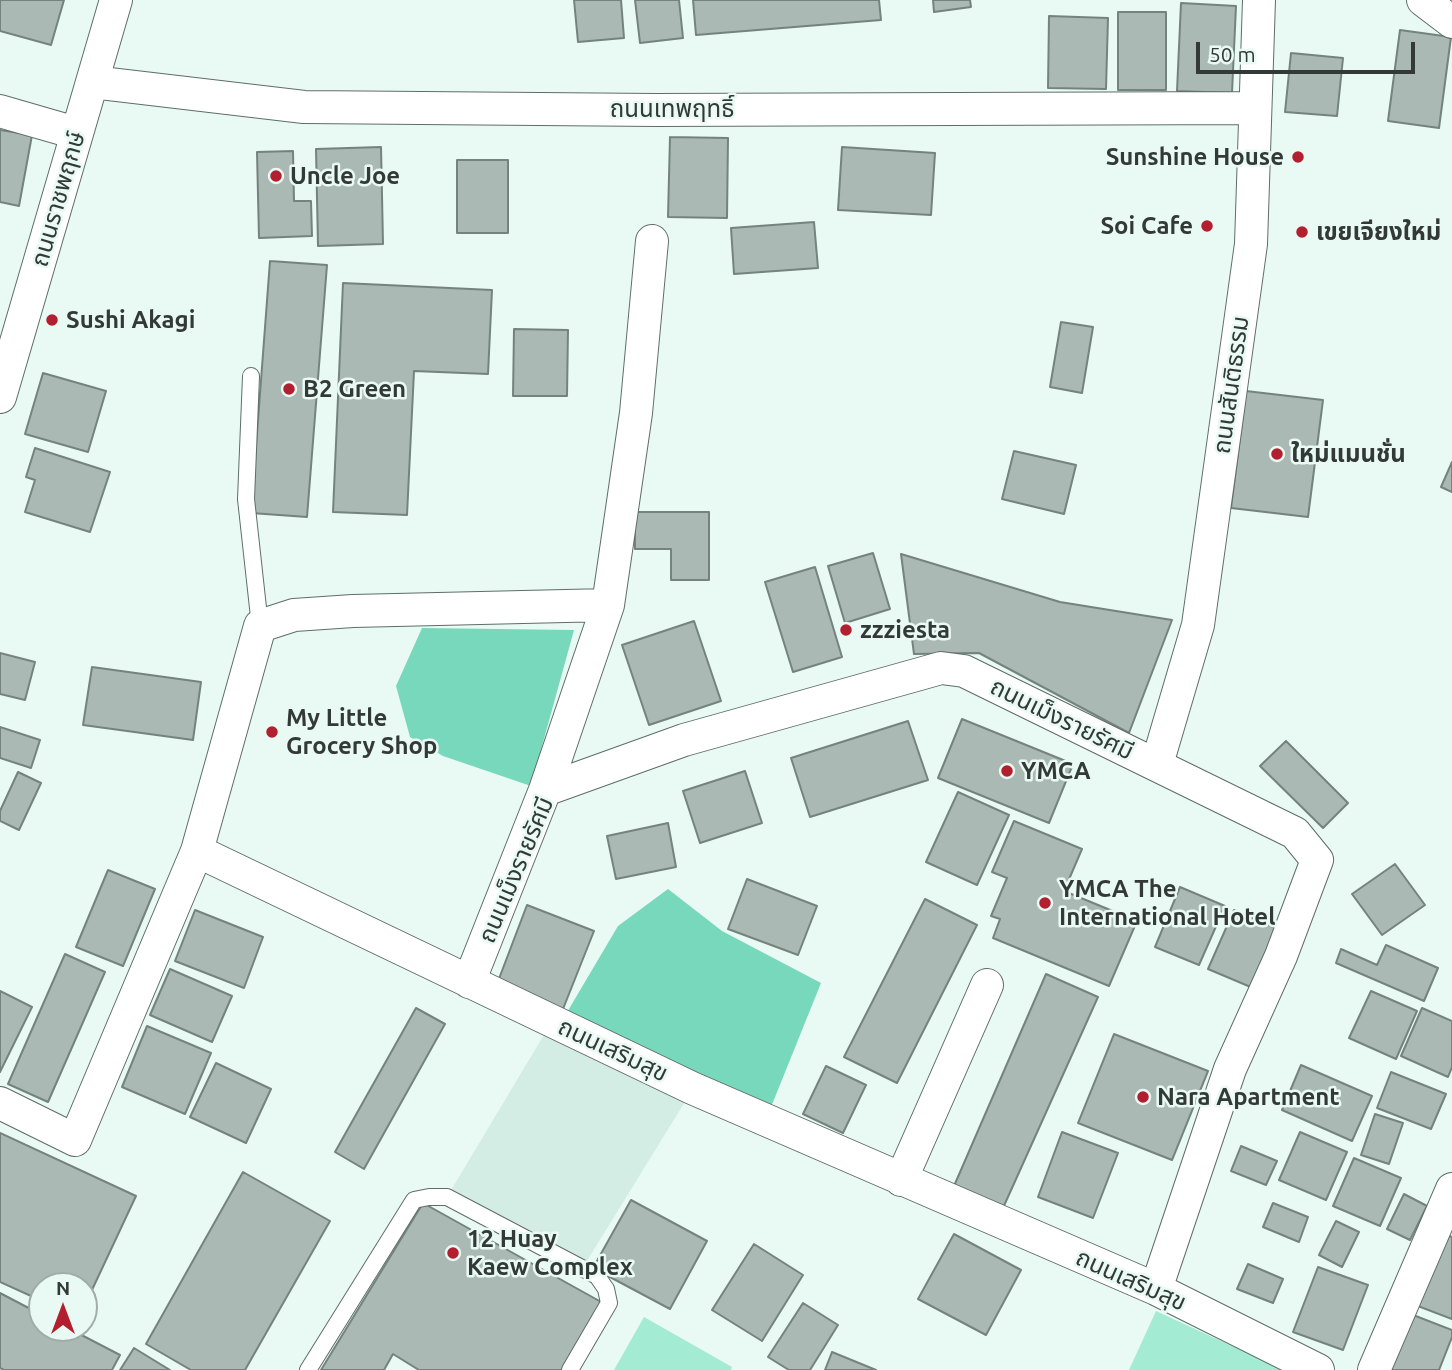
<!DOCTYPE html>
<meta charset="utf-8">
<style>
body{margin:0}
#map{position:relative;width:1452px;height:1370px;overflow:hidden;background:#e9f9f3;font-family:Ubuntu,sans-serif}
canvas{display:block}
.north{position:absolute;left:28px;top:1272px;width:70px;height:70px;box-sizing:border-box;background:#e9f9f3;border:2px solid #a0aca8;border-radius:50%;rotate:0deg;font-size:19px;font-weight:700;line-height:28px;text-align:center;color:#333937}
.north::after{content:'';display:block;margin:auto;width:24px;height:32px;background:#b21f2e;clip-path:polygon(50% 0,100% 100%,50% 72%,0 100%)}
.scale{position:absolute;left:1196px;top:42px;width:219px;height:32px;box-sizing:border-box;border:4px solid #333937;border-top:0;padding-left:9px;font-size:21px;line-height:24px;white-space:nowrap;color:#333937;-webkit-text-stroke:5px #e9f9f3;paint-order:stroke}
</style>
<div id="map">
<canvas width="1452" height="1370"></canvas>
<div class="north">N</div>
<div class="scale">50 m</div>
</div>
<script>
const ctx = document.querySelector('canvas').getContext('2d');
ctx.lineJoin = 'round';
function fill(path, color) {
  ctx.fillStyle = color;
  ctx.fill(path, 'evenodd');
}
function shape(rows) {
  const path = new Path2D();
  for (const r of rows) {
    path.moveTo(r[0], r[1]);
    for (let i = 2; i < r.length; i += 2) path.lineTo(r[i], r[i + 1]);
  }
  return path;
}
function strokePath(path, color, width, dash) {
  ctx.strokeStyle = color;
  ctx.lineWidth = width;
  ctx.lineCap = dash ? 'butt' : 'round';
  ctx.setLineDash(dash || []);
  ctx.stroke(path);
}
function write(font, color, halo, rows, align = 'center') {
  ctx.font = font + ' Ubuntu,"Noto Sans Thai",sans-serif';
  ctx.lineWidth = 5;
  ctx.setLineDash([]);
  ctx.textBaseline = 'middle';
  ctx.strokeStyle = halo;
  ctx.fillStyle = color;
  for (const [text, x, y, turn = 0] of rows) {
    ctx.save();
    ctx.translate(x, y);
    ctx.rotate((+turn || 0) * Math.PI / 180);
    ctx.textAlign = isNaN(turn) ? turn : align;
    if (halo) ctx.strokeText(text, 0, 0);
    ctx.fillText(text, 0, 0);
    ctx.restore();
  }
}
fill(shape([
 [551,1023,691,1092,582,1269,447,1197]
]), '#d4ede4');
fill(shape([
 [1156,1311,1284,1370,1129,1370],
 [644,1317,732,1367,731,1370,614,1370]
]), '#a4ebd4');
fill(shape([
 [422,628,574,630,531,786,443,756,410,737,396,686],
 [668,889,722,931,821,983,771,1107,566,1014,618,926]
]), '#78d8bb');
const building = shape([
 [0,0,64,0,51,45,0,31,0,0],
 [574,0,621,0,624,38,578,42,574,0],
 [635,0,679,0,683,38,640,43,635,0],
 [693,0,879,0,881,20,696,35,693,0],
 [933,0,970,0,971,7,934,12,933,0],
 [1181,3,1236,6,1232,93,1177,91,1181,3],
 [1118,12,1166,12,1166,90,1118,90,1118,12],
 [1049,16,1108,18,1106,89,1048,88,1049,16],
 [1400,30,1451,37,1439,128,1388,121,1400,30],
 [1291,53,1343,58,1337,116,1285,112,1291,53],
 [0,130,32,135,19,206,0,202,0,130],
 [670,137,728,138,727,218,668,217,670,137],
 [381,147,383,244,318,246,316,149,381,147],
 [842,147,935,153,931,215,838,210,842,147],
 [293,151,294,201,311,201,312,236,259,238,257,152,293,151],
 [457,160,508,160,508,233,457,233,457,160],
 [814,222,818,268,734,274,731,228,814,222],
 [270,261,327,265,307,517,251,513,270,261],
 [343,283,492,290,488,374,414,371,407,515,333,512,343,283],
 [1061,322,1093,327,1082,393,1050,387,1061,322],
 [514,329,568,330,567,396,513,396,514,329],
 [43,373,106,391,88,452,25,434,43,373],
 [1246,391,1323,400,1308,517,1231,508,1246,391],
 [35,448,110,472,90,532,25,512,35,480,26,477,35,448],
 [1014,451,1076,465,1064,514,1002,499,1014,451],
 [1452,462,1452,492,1441,487,1452,462],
 [635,512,709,512,709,580,671,580,671,549,635,549,635,512],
 [873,553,890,609,845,623,828,566,873,553],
 [901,554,1060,602,1172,620,1129,733,979,653,914,654,901,554],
 [815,567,842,657,793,672,765,582,815,567],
 [694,621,721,701,649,725,622,645,694,621],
 [0,653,35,662,25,700,0,694,0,653],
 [92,667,201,682,193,740,83,725,92,667],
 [962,719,1073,764,1049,823,938,778,962,719],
 [908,721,928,780,810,817,791,758,908,721],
 [0,727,40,740,31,768,0,758,0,727],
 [1286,741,1348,803,1323,828,1260,766,1286,741],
 [745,771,762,823,700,843,683,791,745,771],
 [18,772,41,783,19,830,0,821,0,811,18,772],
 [958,792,1009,815,977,885,926,862,958,792],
 [1014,821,1082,849,1064,891,1137,921,1109,986,993,938,1000,919,991,916,1007,878,992,872,1014,821],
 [668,823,676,867,616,879,607,836,668,823],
 [1395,864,1425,905,1382,935,1352,894,1395,864],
 [108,870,155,889,123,966,76,947,108,870],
 [747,879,817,906,798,955,728,929,747,879],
 [1180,887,1225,906,1199,965,1155,947,1180,887],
 [925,899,977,925,897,1083,844,1057,925,899],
 [527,905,594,931,563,1009,497,984,527,905],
 [195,910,263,937,244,988,175,961,195,910],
 [1234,910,1278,929,1253,988,1208,969,1234,910],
 [1386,945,1438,968,1424,1001,1336,963,1341,949,1377,965,1386,945],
 [65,954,105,972,48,1102,8,1084,65,954],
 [170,969,232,996,212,1042,150,1015,170,969],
 [1046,974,1098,997,1003,1208,954,1186,1046,974],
 [0,991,32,1007,0,1072,0,991],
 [1371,991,1417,1011,1396,1059,1349,1038,1371,991],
 [416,1008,445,1024,364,1169,335,1152,416,1008],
 [1422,1008,1452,1021,1452,1067,1448,1077,1401,1056,1422,1008],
 [147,1026,211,1053,185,1114,122,1087,147,1026],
 [1114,1034,1208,1071,1172,1160,1078,1123,1114,1034],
 [216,1063,271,1089,246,1143,190,1117,216,1063],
 [1301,1065,1372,1096,1352,1141,1282,1110,1301,1065],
 [826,1066,866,1085,843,1133,803,1114,826,1066],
 [1391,1072,1446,1094,1431,1129,1377,1108,1391,1072],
 [1375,1114,1403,1123,1389,1164,1361,1155,1375,1114],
 [1062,1132,1118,1153,1093,1218,1038,1197,1062,1132],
 [1300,1132,1347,1152,1326,1200,1279,1180,1300,1132],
 [0,1133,136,1196,84,1307,84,1286,42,1286,42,1301,0,1282,0,1133],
 [1241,1146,1277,1161,1266,1185,1231,1171,1241,1146],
 [1354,1158,1401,1178,1380,1226,1333,1206,1354,1158],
 [243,1172,330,1221,245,1370,191,1370,146,1344,243,1172],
 [1404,1194,1427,1206,1410,1240,1387,1229,1404,1194],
 [631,1200,707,1241,670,1309,593,1268,631,1200],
 [423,1203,603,1303,564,1370,419,1370,393,1354,384,1370,321,1370,423,1203],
 [1273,1203,1308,1217,1299,1242,1263,1227,1273,1203],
 [1336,1221,1359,1232,1342,1267,1319,1255,1336,1221],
 [1438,1231,1452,1237,1452,1319,1410,1303,1438,1231],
 [954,1234,1021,1270,986,1335,918,1299,954,1234],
 [754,1244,803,1275,762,1341,712,1310,754,1244],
 [1248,1264,1283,1279,1273,1303,1237,1289,1248,1264],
 [1318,1267,1368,1285,1343,1350,1293,1332,1318,1267],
 [0,1293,42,1315,42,1328,68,1328,120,1355,112,1370,4,1370,0,1368,0,1293],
 [803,1303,838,1325,810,1370,789,1370,768,1357,803,1303],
 [1408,1313,1452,1330,1452,1337,1439,1370,1386,1370,1408,1313],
 [134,1348,170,1370,120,1370,134,1348],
 [832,1352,876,1370,825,1370,832,1352]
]);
fill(building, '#aab9b3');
strokePath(building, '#74837e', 2);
const lane = shape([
 [251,376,246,499,260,626],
 [308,1370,414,1200,429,1197,447,1197,597,1276,606,1289,609,1303,570,1370]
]);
const street = shape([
 [1423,0,1452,22],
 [92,82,304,107,656,110,1254,108],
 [0,111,76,133],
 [0,397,116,0],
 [1157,764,1198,625,1251,244,1259,0],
 [545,790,684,740,941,668,964,671,1295,833,1317,860,1281,956,1230,1069,1156,1289],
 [197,851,692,1088,1156,1289,1318,1370],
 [469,982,545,790,608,605,636,413,652,241],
 [0,1103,75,1140,197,851,260,626,294,615,353,611,608,605],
 [901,1180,987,985],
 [1374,1370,1452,1189]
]);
strokePath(lane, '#5f6d68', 18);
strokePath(street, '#5f6d68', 34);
strokePath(lane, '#fff', 16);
strokePath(street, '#fff', 32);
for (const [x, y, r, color] of [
 [1298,157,7,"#b21f2e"],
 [276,176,7,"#b21f2e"],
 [1207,226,7,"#b21f2e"],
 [1302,232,7,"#b21f2e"],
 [52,320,7,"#b21f2e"],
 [289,389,7,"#b21f2e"],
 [1277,454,7,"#b21f2e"],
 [846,630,7,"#b21f2e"],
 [272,732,7,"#b21f2e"],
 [1007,771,7,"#b21f2e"],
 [1045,903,7,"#b21f2e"],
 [1143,1097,7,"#b21f2e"],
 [453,1253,7,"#b21f2e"]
]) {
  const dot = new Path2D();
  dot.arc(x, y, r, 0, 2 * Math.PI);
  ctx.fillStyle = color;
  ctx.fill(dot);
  strokePath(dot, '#e9f9f3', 2.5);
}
write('24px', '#333937', '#e9f9f3', [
 ["ถนนเทพฤทธิ์",672,109],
 ["ถนนราชพฤกษ์",58,199,-74],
 ["ถนนสันติธรรม",1231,385,-82],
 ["ถนนเม็งรายรัศมี",1062,719,26],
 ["ถนนเม็งรายรัศมี",516,870,-67],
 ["ถนนเสริมสุข",613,1050,25],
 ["ถนนเสริมสุข",1131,1280,24]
]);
write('bold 24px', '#333937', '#e9f9f3', [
 ["Sunshine House",1284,157,"right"],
 ["Uncle Joe",290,176],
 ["Soi Cafe",1193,226,"right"],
 ["เขยเจียงใหม่",1316,232],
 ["Sushi Akagi",66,320],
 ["B2 Green",303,389],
 ["ใหม่แมนชั่น",1291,454],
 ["zzziesta",860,630],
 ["My Little",286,718],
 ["Grocery Shop",286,746],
 ["YMCA",1021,771],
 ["YMCA The",1059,889],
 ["International Hotel",1059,917],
 ["Nara Apartment",1157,1097],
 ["12 Huay",467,1239],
 ["Kaew Complex",467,1267]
], 'left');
</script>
